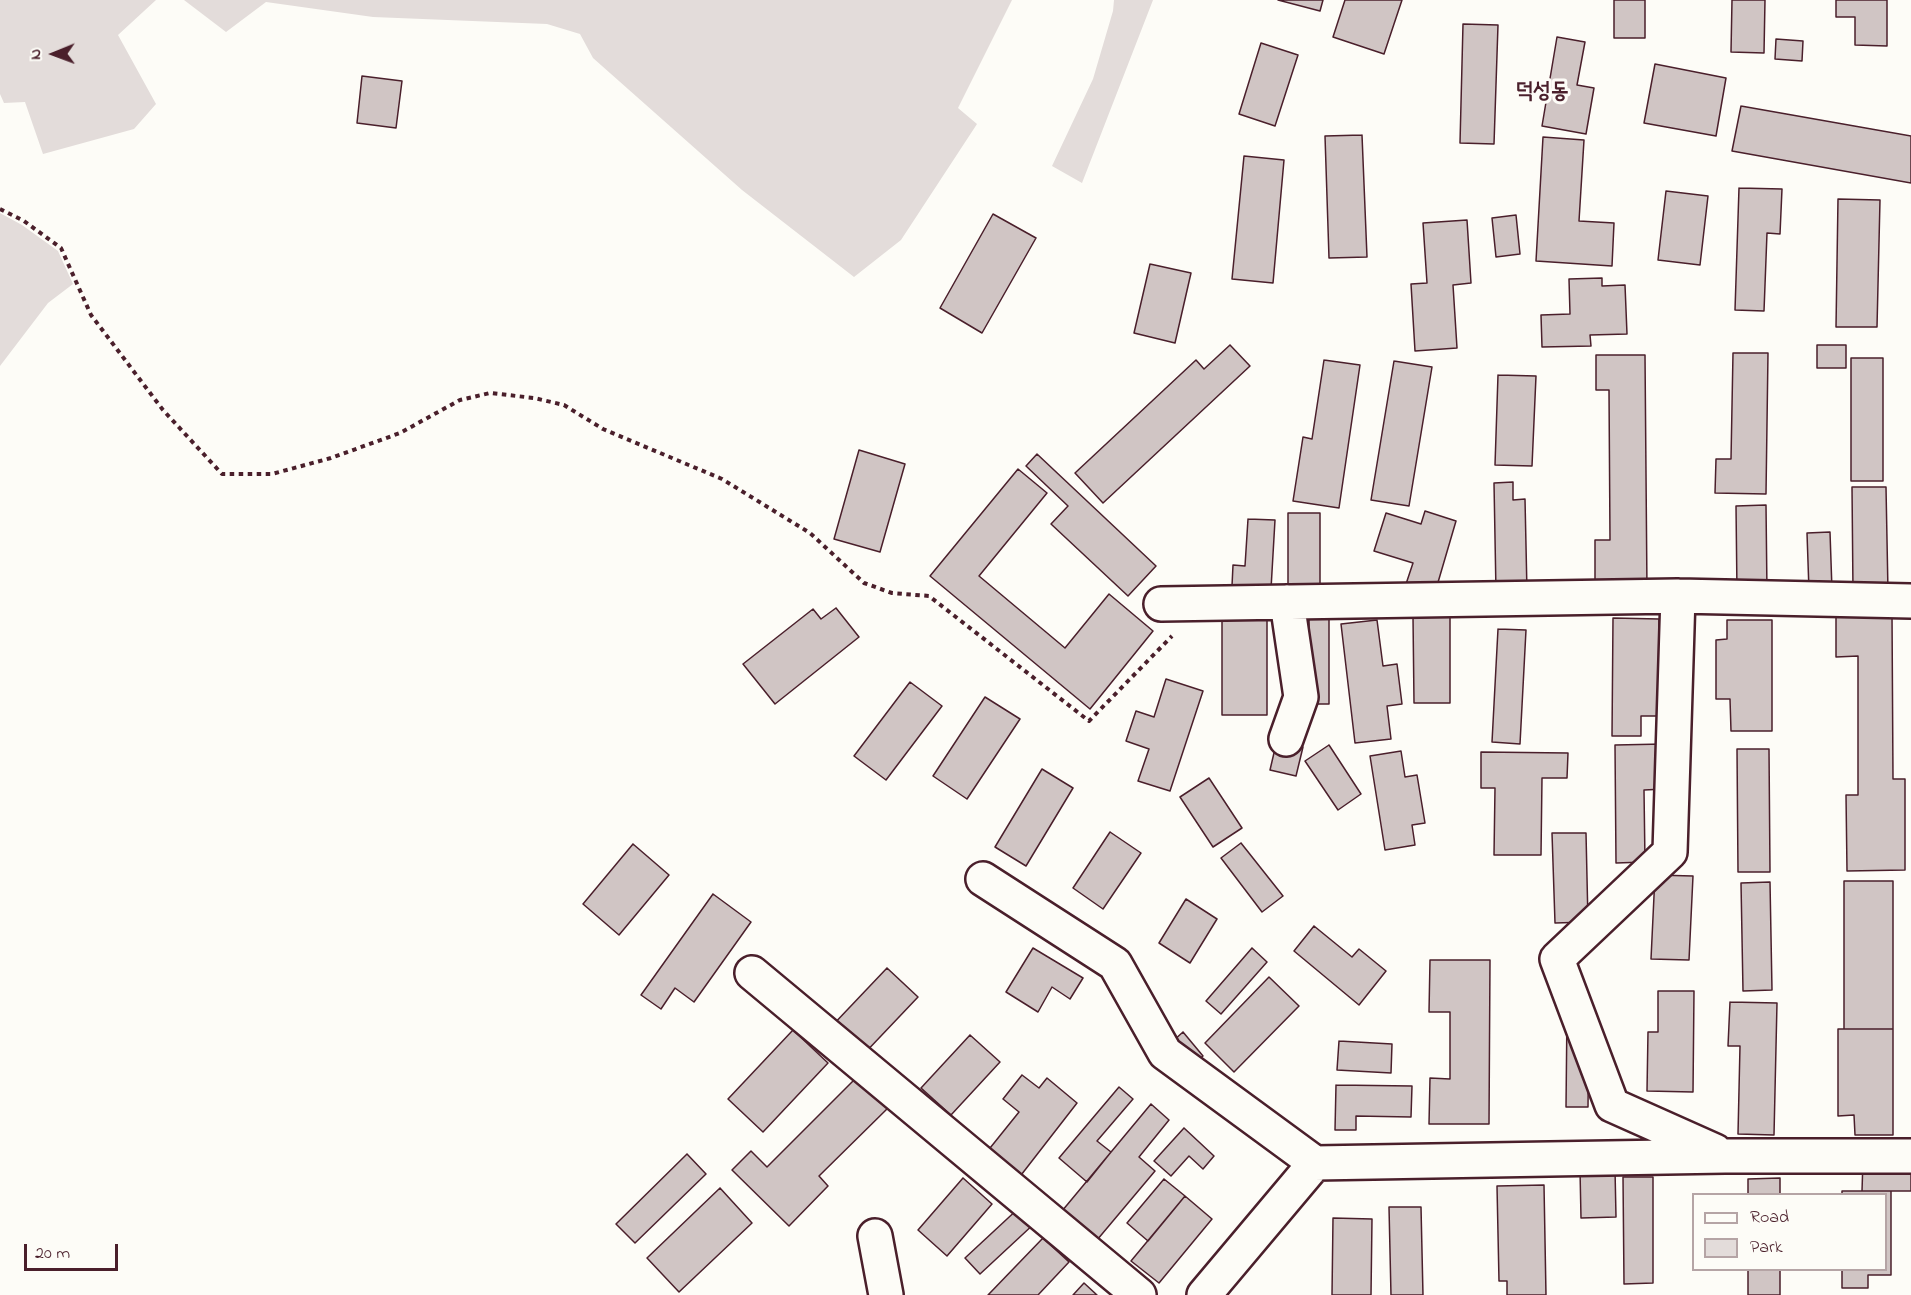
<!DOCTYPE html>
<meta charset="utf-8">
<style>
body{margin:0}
#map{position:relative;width:1911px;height:1295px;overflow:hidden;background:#fdfcf7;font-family:"Indie Flower",sans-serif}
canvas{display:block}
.legend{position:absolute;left:1692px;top:1193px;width:195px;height:78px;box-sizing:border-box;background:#fdfcf7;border:2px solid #b5a4a5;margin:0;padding:8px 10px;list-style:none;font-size:18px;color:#4a1f2b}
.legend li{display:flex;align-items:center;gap:12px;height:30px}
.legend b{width:30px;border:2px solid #b5a4a5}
.north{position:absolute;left:24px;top:24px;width:60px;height:60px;-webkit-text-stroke:4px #fdfcf7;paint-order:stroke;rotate:269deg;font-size:16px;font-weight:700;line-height:24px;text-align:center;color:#4a1f2b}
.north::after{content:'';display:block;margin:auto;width:21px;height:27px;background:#4a1f2b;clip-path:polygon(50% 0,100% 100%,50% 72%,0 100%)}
.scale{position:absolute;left:24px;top:1244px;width:94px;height:27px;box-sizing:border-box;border:3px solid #4a1f2b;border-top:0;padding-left:8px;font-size:18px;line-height:21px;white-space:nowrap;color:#4a1f2b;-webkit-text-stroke:4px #fdfcf7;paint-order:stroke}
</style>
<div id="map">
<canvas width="1911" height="1295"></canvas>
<ul class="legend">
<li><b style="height:8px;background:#fdfcf7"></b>Road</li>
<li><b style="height:16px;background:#e3dcda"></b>Park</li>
</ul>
<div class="north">N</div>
<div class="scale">20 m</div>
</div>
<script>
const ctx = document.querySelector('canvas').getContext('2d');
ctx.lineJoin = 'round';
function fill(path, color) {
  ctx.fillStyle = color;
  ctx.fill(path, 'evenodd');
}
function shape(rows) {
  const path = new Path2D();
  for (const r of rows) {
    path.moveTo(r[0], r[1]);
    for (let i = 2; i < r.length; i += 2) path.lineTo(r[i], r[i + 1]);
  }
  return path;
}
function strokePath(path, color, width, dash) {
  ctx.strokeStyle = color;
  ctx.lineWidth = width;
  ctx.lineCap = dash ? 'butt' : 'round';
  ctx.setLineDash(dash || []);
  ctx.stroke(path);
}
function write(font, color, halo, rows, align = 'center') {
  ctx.font = font + ' "Indie Flower","Poor Story",sans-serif';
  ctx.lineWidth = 6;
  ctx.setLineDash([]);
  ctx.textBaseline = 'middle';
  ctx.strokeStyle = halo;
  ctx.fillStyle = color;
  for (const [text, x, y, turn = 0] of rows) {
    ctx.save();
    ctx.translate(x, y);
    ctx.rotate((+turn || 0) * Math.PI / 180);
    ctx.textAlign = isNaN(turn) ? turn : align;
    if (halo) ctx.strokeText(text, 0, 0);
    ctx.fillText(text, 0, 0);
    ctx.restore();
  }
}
fill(shape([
 [0,0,156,0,118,35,156,104,134,129,43,154,25,102,4,103,0,94],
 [184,0,1012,0,958,108,977,124,901,240,854,277,742,190,593,58,580,34,547,24,373,17,266,2,226,32],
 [1114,0,1153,0,1082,183,1052,166,1093,79,1113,11],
 [0,213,22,225,58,251,73,284,48,303,0,366]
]), '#e3dcda');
const building = shape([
 [1278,0,1323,0,1320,11,1278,0],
 [1345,0,1402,0,1384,54,1333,37,1345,0],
 [1614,0,1645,0,1645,38,1614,38,1614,0],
 [1732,0,1765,0,1764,53,1731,52,1732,0],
 [1836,0,1887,0,1887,46,1855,45,1855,17,1836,17,1836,0],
 [1463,24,1498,25,1494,144,1460,143,1463,24],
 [1557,37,1585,42,1577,85,1594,88,1586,134,1542,126,1557,37],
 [1776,39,1803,41,1802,61,1775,59,1776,39],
 [1261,43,1298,55,1275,126,1239,114,1261,43],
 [1655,64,1726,78,1716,136,1644,123,1655,64],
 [362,76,402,81,396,128,357,123,362,76],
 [1741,106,1911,136,1911,183,1732,151,1741,106],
 [1362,135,1367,257,1329,258,1325,136,1362,135],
 [1543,137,1584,140,1579,221,1614,223,1612,266,1536,261,1543,137],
 [1244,156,1284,160,1273,283,1232,279,1244,156],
 [1739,188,1782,189,1780,234,1767,233,1764,311,1735,310,1739,188],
 [1666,191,1708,196,1700,265,1658,260,1666,191],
 [1838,199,1880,200,1877,327,1836,327,1838,199],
 [993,214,1036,238,982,333,940,308,993,214],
 [1516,215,1520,254,1496,257,1492,218,1516,215],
 [1467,220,1471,283,1453,285,1457,348,1415,351,1411,284,1427,283,1423,223,1467,220],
 [1150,264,1191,273,1175,343,1134,333,1150,264],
 [1602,278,1602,286,1625,285,1627,334,1590,335,1591,346,1542,347,1541,315,1570,314,1569,279,1602,278],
 [1230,345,1250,366,1103,503,1075,473,1196,360,1204,369,1230,345],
 [1817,345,1846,345,1846,368,1817,368,1817,345],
 [1733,353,1768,353,1766,494,1715,493,1716,459,1731,459,1733,353],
 [1596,355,1645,355,1647,591,1595,592,1595,540,1610,540,1609,390,1596,390,1596,355],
 [1851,358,1883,358,1883,481,1851,481,1851,358],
 [1324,360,1360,365,1339,508,1293,501,1303,437,1312,439,1324,360],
 [1394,361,1432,367,1409,506,1371,500,1394,361],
 [1498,375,1536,376,1532,466,1495,465,1498,375],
 [859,450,905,464,880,552,834,539,859,450],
 [1037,454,1156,566,1128,596,1051,524,1068,506,1026,466,1037,454],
 [1018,469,1047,493,979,576,1065,648,1109,594,1153,631,1090,709,930,576,1018,469],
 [1513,482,1513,500,1525,499,1527,592,1496,592,1494,483,1513,482],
 [1852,487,1886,487,1888,592,1853,592,1852,487],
 [1766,505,1767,593,1737,593,1736,506,1766,505],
 [1425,511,1456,521,1434,596,1405,587,1413,563,1374,551,1386,513,1421,524,1425,511],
 [1288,513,1320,513,1320,586,1288,586,1288,513],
 [1248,519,1275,520,1271,589,1232,586,1233,565,1245,566,1248,519],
 [1830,532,1832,590,1809,591,1807,533,1830,532],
 [836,608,859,637,775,704,743,664,813,609,821,619,836,608],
 [1222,614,1267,614,1267,715,1222,715,1222,614],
 [1892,614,1893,779,1905,779,1905,870,1847,871,1846,795,1858,795,1858,656,1836,657,1836,615,1892,614],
 [1309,616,1329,617,1329,704,1309,704,1309,616],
 [1450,616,1450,703,1414,703,1413,617,1450,616],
 [1613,618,1659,619,1658,716,1641,716,1641,736,1612,736,1613,618],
 [1377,620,1383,666,1397,664,1402,704,1387,706,1391,739,1355,743,1341,624,1377,620],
 [1727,620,1772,620,1772,731,1731,731,1730,699,1716,699,1716,640,1727,639,1727,620],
 [1498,629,1526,630,1520,744,1492,742,1498,629],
 [1166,679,1203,691,1170,791,1138,781,1149,749,1126,741,1136,711,1154,717,1166,679],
 [910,682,942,706,886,780,854,756,910,682],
 [985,697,1020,719,967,799,933,776,985,697],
 [1277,740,1303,747,1296,776,1270,770,1277,740],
 [1664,744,1664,789,1644,790,1645,862,1616,863,1615,745,1664,744],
 [1329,745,1361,794,1338,810,1305,761,1329,745],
 [1737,749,1769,749,1770,872,1738,872,1737,749],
 [1401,751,1405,777,1417,775,1425,823,1412,825,1415,845,1385,850,1370,756,1401,751],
 [1481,752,1568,753,1567,778,1542,778,1541,855,1494,855,1495,788,1481,788,1481,752],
 [1042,769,1073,788,1026,866,995,847,1042,769],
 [1209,778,1242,828,1213,847,1180,797,1209,778],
 [1110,832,1141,853,1103,909,1073,888,1110,832],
 [1552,833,1586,833,1588,922,1555,923,1552,833],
 [1241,843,1283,896,1262,912,1221,858,1241,843],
 [633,844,669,875,619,935,583,904,633,844],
 [1655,875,1693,876,1689,960,1651,959,1655,875],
 [1844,881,1893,881,1893,1029,1844,1029,1844,881],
 [1770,882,1772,990,1743,991,1741,883,1770,882],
 [713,894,751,922,694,1002,675,988,661,1009,641,995,713,894],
 [1186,899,1217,919,1190,963,1159,943,1186,899],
 [1314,926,1352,957,1359,949,1386,971,1359,1005,1294,951,1314,926],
 [1033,948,1083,978,1070,999,1052,987,1038,1012,1006,992,1033,948],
 [1252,948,1267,962,1221,1014,1206,1001,1252,948],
 [1430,960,1490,960,1489,1124,1429,1124,1430,1078,1450,1079,1450,1012,1429,1012,1430,960],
 [887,968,918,997,861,1057,830,1028,887,968],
 [1269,977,1299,1006,1234,1072,1205,1043,1269,977],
 [1658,991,1694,991,1693,1092,1647,1091,1648,1032,1658,1032,1658,991],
 [1730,1002,1777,1003,1774,1135,1738,1134,1740,1046,1728,1046,1730,1002],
 [1567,1011,1589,1011,1588,1107,1566,1107,1567,1011],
 [1838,1029,1893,1029,1893,1135,1855,1135,1854,1115,1838,1116,1838,1029],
 [793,1030,828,1063,763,1132,728,1099,793,1030],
 [1183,1032,1203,1056,1192,1065,1173,1041,1183,1032],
 [970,1035,1000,1062,951,1115,921,1088,970,1035],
 [1339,1041,1392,1044,1391,1073,1337,1070,1339,1041],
 [1022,1075,1039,1088,1047,1078,1077,1103,1018,1179,986,1153,1019,1112,1003,1099,1022,1075],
 [858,1076,889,1107,819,1176,828,1186,789,1226,732,1170,751,1151,767,1167,858,1076],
 [1336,1085,1412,1086,1411,1117,1356,1116,1356,1130,1335,1130,1336,1085],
 [1119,1087,1133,1099,1097,1141,1111,1152,1087,1182,1059,1158,1119,1087],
 [1151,1104,1169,1120,1139,1157,1155,1171,1097,1240,1062,1211,1151,1104],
 [1184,1128,1214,1156,1203,1169,1189,1156,1171,1176,1154,1161,1184,1128],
 [687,1154,706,1174,635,1243,616,1224,687,1154],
 [1863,1160,1911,1160,1911,1191,1862,1191,1863,1160],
 [1615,1169,1616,1217,1581,1218,1580,1170,1615,1169],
 [1623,1177,1653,1177,1653,1283,1624,1284,1623,1177],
 [963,1178,992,1204,947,1256,918,1230,963,1178],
 [1780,1178,1780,1194,1748,1194,1748,1179,1780,1178],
 [1164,1179,1185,1196,1148,1241,1127,1223,1164,1179],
 [1544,1185,1546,1295,1507,1295,1507,1281,1499,1281,1497,1186,1544,1185],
 [720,1188,752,1223,679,1292,647,1258,720,1188],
 [1842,1191,1891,1191,1891,1275,1868,1275,1868,1288,1842,1288,1842,1270,1886,1270,1886,1194,1842,1194,1842,1191],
 [1185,1196,1212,1219,1159,1283,1131,1261,1185,1196],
 [1021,1206,1036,1222,980,1274,965,1258,1021,1206],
 [1389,1207,1421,1207,1423,1295,1391,1295,1389,1207],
 [1333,1218,1372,1219,1371,1295,1332,1295,1333,1218],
 [1043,1238,1069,1262,1038,1295,988,1295,1043,1238],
 [1748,1270,1780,1270,1780,1295,1748,1295,1748,1270],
 [1084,1283,1097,1295,1073,1295,1084,1283]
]);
fill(building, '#d0c5c4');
strokePath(building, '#4a1f2b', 1.5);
const street = shape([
 [1678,596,1670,852,1557,959,1612,1105,1715,1151],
 [1161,604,1678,596,1911,601],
 [1286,739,1301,697,1287,602],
 [983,879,1115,964,1165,1053,1315,1163],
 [752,973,1139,1295],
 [875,1236,886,1295],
 [1204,1295,1315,1163,1725,1156,1911,1156]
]);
strokePath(street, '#4a1f2b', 38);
strokePath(shape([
 [0,209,24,221,61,248,91,315,163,410,222,474,272,474,331,458,400,433,460,400,490,393,534,398,564,405,603,429,722,479,810,533,864,583,892,593,929,596,1089,721,1172,636]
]), '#4a1f2b', 4, [4.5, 4.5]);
strokePath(street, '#fdfcf7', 33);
write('bold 22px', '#4a1f2b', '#fdfcf7', [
 ["덕성동",1542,93]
]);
</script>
